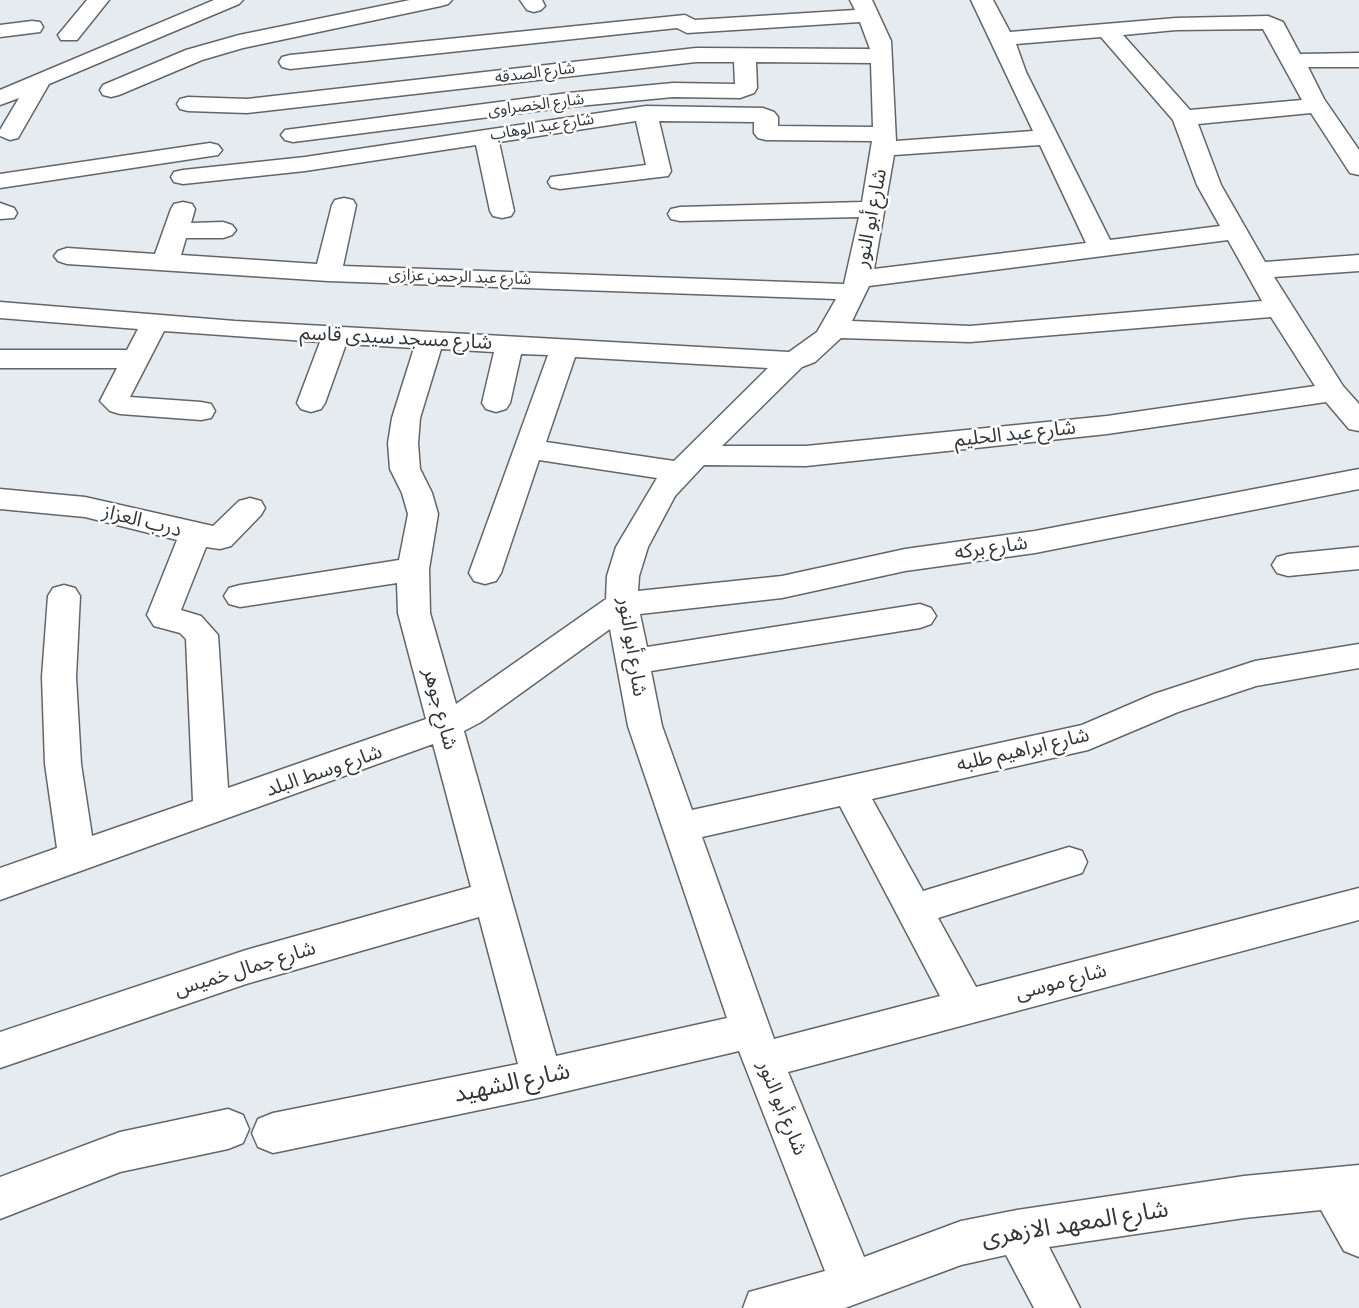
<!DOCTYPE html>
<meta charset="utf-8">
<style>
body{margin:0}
canvas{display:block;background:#e6ebf0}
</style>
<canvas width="1359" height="1308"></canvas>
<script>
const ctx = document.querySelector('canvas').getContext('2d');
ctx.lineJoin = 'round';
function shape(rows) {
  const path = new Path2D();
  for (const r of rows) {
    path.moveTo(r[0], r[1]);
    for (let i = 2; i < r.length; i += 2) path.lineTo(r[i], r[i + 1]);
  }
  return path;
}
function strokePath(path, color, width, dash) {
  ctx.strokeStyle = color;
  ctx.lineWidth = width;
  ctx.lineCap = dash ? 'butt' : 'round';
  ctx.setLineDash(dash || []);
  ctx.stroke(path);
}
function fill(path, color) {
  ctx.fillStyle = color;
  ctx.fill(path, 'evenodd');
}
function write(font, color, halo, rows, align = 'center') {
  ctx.font = font + ' Literata,"Noto Sans Arabic",serif';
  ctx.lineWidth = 5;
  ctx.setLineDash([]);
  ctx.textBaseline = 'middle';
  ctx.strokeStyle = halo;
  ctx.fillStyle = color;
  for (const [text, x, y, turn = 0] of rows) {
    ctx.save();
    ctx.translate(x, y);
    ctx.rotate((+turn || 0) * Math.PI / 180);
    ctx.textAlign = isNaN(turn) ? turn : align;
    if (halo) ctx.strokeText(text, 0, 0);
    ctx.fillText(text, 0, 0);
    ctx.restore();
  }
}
const minor = shape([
 [87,0,109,0,77,40,61,40,58,35,87,0],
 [214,0,243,0,239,4,49,84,18,138,10,140,0,136,0,130,19,98,0,105,0,90,214,0],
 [410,0,452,0,448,4,441,6,243,48,202,60,119,95,111,97,103,95,100,90,103,85,186,50,239,35,410,0],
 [520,0,542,0,545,6,541,10,534,12,527,10,520,0],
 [850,0,872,0,891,41,896,141,1033,131,971,0,993,0,1010,32,1176,18,1268,16,1283,22,1300,54,1359,53,1359,67,1308,67,1324,99,1359,150,1359,175,1350,173,1311,113,1198,124,1221,185,1265,262,1359,255,1359,271,1274,277,1343,386,1359,404,1359,431,1349,429,1326,402,1107,434,806,466,704,465,675,496,648,547,639,576,638,591,782,576,905,549,1035,531,1359,469,1359,489,1035,553,905,571,782,598,640,614,647,647,920,604,931,608,936,616,931,624,920,628,651,671,662,726,692,810,1082,725,1154,694,1255,661,1359,644,1359,668,1256,686,1178,712,1088,750,872,799,923,891,1069,847,1082,851,1087,862,1082,873,938,918,976,987,1359,888,1359,920,788,1072,864,1257,961,1221,1017,1210,1244,1176,1359,1165,1359,1257,1344,1251,1321,1210,1244,1218,1049,1247,1080,1308,1034,1308,1006,1255,961,1265,845,1308,743,1308,749,1292,825,1271,739,1051,542,1097,273,1153,258,1147,252,1133,258,1119,273,1113,518,1064,479,917,246,984,0,1068,0,1032,246,950,471,887,433,744,0,900,0,868,57,848,45,764,42,677,48,596,53,588,64,585,75,588,80,596,76,677,81,764,92,836,193,801,186,639,180,633,154,626,147,615,177,540,85,517,0,509,0,489,85,497,213,526,239,501,250,498,261,501,265,508,261,515,231,546,220,549,206,547,181,610,201,616,218,635,228,788,426,719,398,613,397,583,240,607,229,604,224,596,229,588,240,585,399,560,408,514,402,493,390,469,388,443,392,418,414,348,346,344,325,403,321,409,311,412,301,409,297,403,320,342,164,331,130,397,201,402,211,404,215,411,211,418,201,420,120,414,110,411,100,401,117,368,0,368,0,350,127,350,138,329,0,318,0,302,235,321,789,352,817,332,836,299,328,281,67,264,58,261,54,256,58,251,67,248,155,254,171,209,174,204,183,202,192,204,195,209,191,223,223,222,232,225,236,230,232,235,223,238,186,238,181,255,317,264,332,205,335,200,344,198,353,200,356,205,343,266,844,284,859,217,680,221,671,219,668,214,671,209,680,207,862,202,872,141,766,140,758,138,754,133,754,122,659,121,671,171,668,176,560,189,551,187,548,182,551,177,646,165,636,121,499,142,514,211,511,216,502,218,493,216,490,211,476,145,305,171,183,184,174,182,171,177,174,172,183,170,305,157,646,106,763,108,774,112,778,117,778,126,873,127,871,63,756,62,757,88,754,93,740,98,673,97,568,107,293,142,285,140,281,135,285,130,568,93,673,83,735,84,734,62,696,62,247,113,188,111,180,109,177,104,180,99,188,97,247,99,696,48,870,49,860,22,687,33,677,28,290,69,282,67,279,62,282,57,290,55,685,15,695,20,855,10,850,0],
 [1263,29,1302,100,1190,110,1123,35,1176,30,1263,29],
 [1101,37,1173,120,1197,185,1220,226,1110,240,1026,72,1016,44,1101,37],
 [1040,145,1086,243,874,269,894,155,1040,145],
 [1228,240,1262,301,970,326,852,321,869,286,1228,240],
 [1271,317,1315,386,1107,416,806,446,722,446,802,367,815,362,841,338,970,342,1271,317],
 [441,349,494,352,482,403,486,409,496,412,506,409,510,403,521,354,548,355,469,573,474,581,485,584,496,581,501,573,539,460,657,478,616,547,607,576,606,599,456,704,430,613,429,569,438,514,432,493,420,469,418,443,420,418,441,349],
 [575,357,768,368,674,461,546,442,575,357],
 [610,629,628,726,727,1018,556,1056,464,731,481,722,610,629],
 [840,806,940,996,774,1039,702,837,840,806],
 [32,21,40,22,43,27,40,32,0,37,0,25,32,21],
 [210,143,218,145,222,150,218,155,0,188,0,174,210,143],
 [0,203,14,208,17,213,14,218,0,219,0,203],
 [1359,547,1359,569,1288,576,1277,573,1272,565,1277,557,1288,554,1359,547],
 [228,1109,243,1115,249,1129,243,1143,228,1149,120,1172,0,1219,0,1177,120,1132,228,1109]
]);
strokePath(minor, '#62666a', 3);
fill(minor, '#fff');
write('16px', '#343638', '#fff', [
 ["شارع الصدقه",535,73,-7],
 ["شارع الخصراوى",536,105,-7],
 ["شارع عبد الوهاب",542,127,-9],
 ["شارع عبد الرحمن عزازى",460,277,2]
]);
write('20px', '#343638', '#fff', [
 ["شارع أبو النور",871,218,-79],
 ["شارع مسجد سيدى قاسم",396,338,3],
 ["شارع عبد الحليم",1015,434,-6],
 ["درب العزاز",142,521,14],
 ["شارع بركه",991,548,-8],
 ["شارع أبو النور",632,647,81],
 ["شارع جوهر",440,709,75],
 ["شارع ابراهيم طلبه",1023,750,-13],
 ["شارع وسط البلد",324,771,-19],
 ["شارع جمال خميس",245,969,-17],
 ["شارع موسى",1061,982,-15],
 ["شارع أبو النور",782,1108,68]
]);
write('24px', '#343638', '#fff', [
 ["شارع الشهيد",512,1083,-12],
 ["شارع المعهد الازهرى",1075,1224,-9]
]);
</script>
